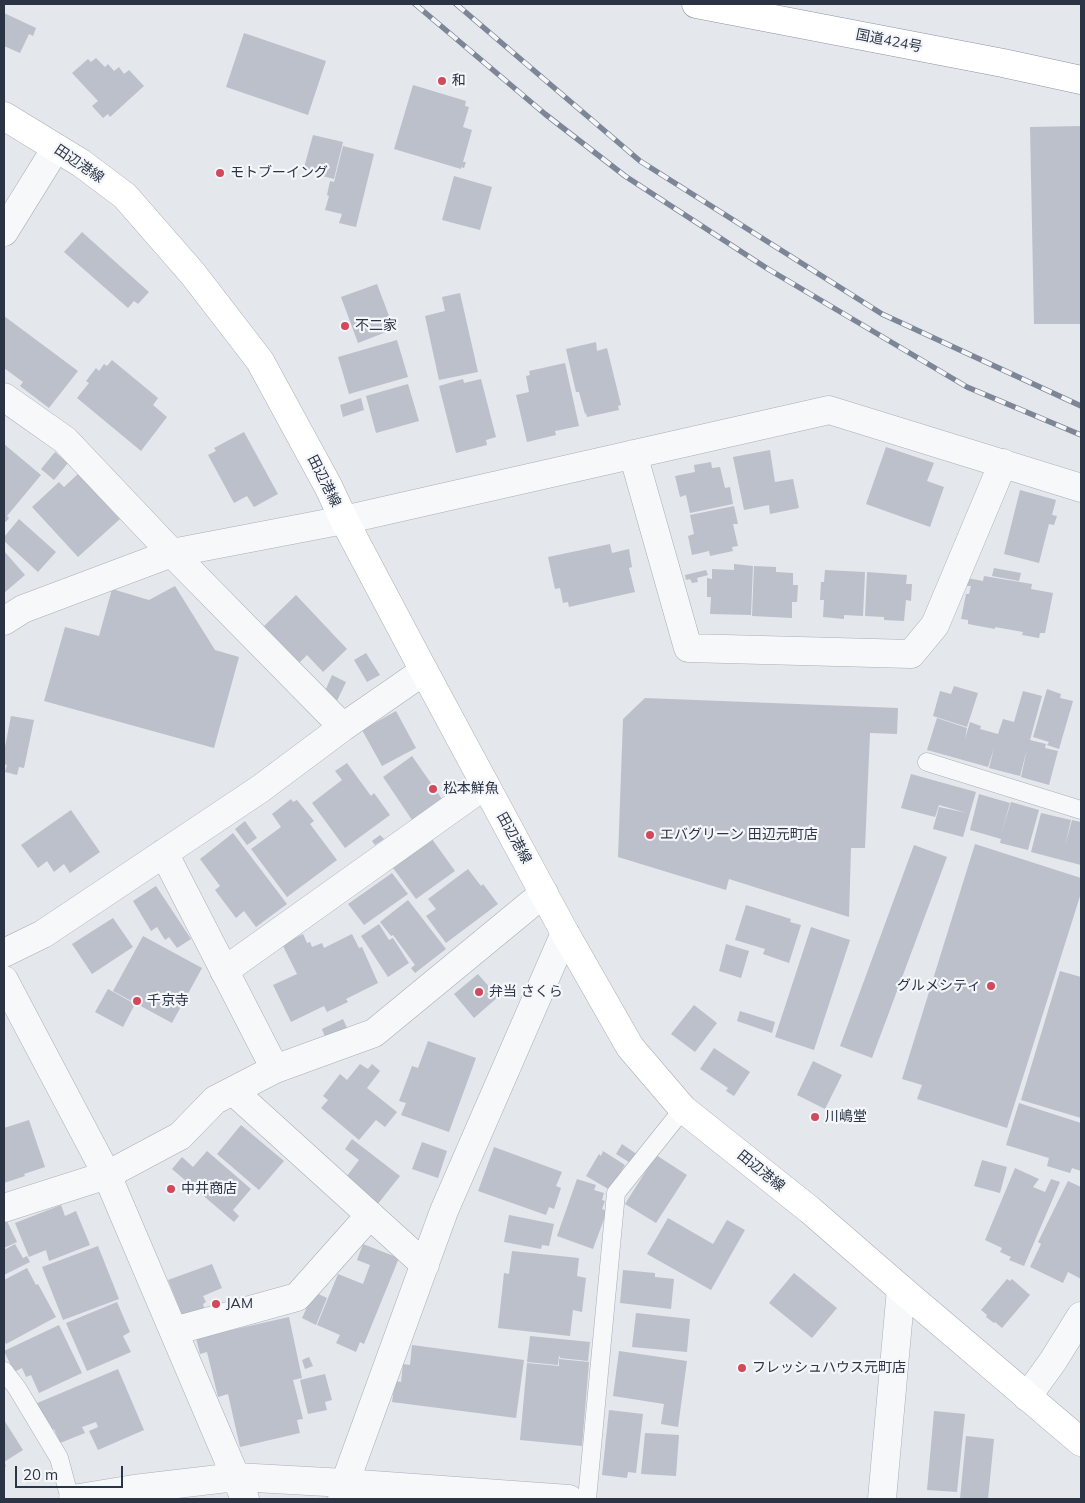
<!DOCTYPE html>
<meta charset="utf-8">
<style>
body{margin:0}
#map{position:relative;width:1085px;height:1503px;overflow:hidden;background:#e4e7ec;font-family:Mulish,sans-serif}
canvas{display:block}
.frame{position:absolute;inset:0;border:5px solid #2b3445;pointer-events:none}
.scale{position:absolute;left:15px;top:1466px;width:108px;height:22px;box-sizing:border-box;border:2px solid #2b3445;border-top:0;padding-left:6px;font-size:15px;line-height:18px;white-space:nowrap;color:#2b3445;-webkit-text-stroke:4px #f4f6f9;paint-order:stroke}
</style>
<div id="map">
<canvas width="1085" height="1503"></canvas>
<div class="frame"></div>
<div class="scale">20 m</div>
</div>
<script>
const ctx = document.querySelector('canvas').getContext('2d');
ctx.lineJoin = 'round';
function fill(path, color) {
  ctx.fillStyle = color;
  ctx.fill(path, 'evenodd');
}
function shape(rows) {
  const path = new Path2D();
  for (const r of rows) {
    path.moveTo(r[0], r[1]);
    for (let i = 2; i < r.length; i += 2) path.lineTo(r[i], r[i + 1]);
  }
  return path;
}
function strokePath(path, color, width, dash) {
  ctx.strokeStyle = color;
  ctx.lineWidth = width;
  ctx.lineCap = dash ? 'butt' : 'round';
  ctx.setLineDash(dash || []);
  ctx.stroke(path);
}
function write(font, color, halo, rows, align = 'center') {
  ctx.font = font + ' Mulish,"Noto Sans JP",sans-serif';
  ctx.lineWidth = 4.5;
  ctx.setLineDash([]);
  ctx.textBaseline = 'middle';
  ctx.strokeStyle = halo;
  ctx.fillStyle = color;
  for (const [text, x, y, turn = 0] of rows) {
    ctx.save();
    ctx.translate(x, y);
    ctx.rotate((+turn || 0) * Math.PI / 180);
    ctx.textAlign = isNaN(turn) ? turn : align;
    if (halo) ctx.strokeText(text, 0, 0);
    ctx.fillText(text, 0, 0);
    ctx.restore();
  }
}
fill(shape([
 [4,13,36,28,33,36,29,34,20,53,4,46],
 [244,33,326,61,308,115,226,87],
 [96,58,105,67,108,64,114,71,119,67,124,74,129,70,144,86,110,117,108,114,103,118,92,106,98,101,72,73,88,59,91,62],
 [413,85,466,101,465,106,469,107,463,127,472,130,463,162,466,162,464,168,461,167,461,169,394,149],
 [1081,126,1081,324,1034,324,1030,127],
 [313,135,343,142,334,179,303,171],
 [343,146,374,154,356,227,339,223,342,214,325,210,329,196,327,195,330,181,334,182],
 [454,176,492,187,480,230,442,220],
 [82,232,149,292,138,304,134,301,128,308,64,252],
 [377,284,394,329,358,343,341,297],
 [460,293,478,372,439,380,425,316,445,311,442,297],
 [4,316,78,371,49,408,20,386,23,382,4,368],
 [397,340,408,377,349,394,338,357],
 [596,342,597,351,607,348,621,405,618,406,619,410,587,417,586,413,585,414,579,392,576,392,566,349],
 [112,360,158,398,153,405,167,417,141,451,77,398,89,383,86,381,96,368,99,371,104,364,107,366],
 [565,363,579,426,555,431,556,435,527,442,516,395,529,392,526,376,530,375,529,371],
 [463,379,464,383,481,379,496,437,486,440,487,445,456,453,439,386],
 [408,384,419,421,376,433,366,396],
 [361,398,364,410,343,417,340,405],
 [244,432,278,494,254,507,247,496,234,503,208,455,216,451,214,448],
 [4,444,41,475,7,516,9,518,6,522,4,521],
 [886,447,934,463,927,481,944,487,930,527,866,504],
 [770,450,775,482,793,479,799,508,770,514,769,505,744,510,733,457],
 [55,452,68,463,54,480,41,469],
 [711,462,712,468,720,467,725,488,730,487,733,504,690,513,686,495,680,497,675,476,695,472,694,465],
 [78,474,120,519,78,557,32,507,59,482,64,487],
 [1020,490,1056,500,1052,515,1057,516,1054,525,1049,524,1039,563,1004,554],
 [734,506,738,524,733,524,738,546,732,547,733,551,710,556,709,551,692,555,688,536,694,534,690,515],
 [19,519,56,552,38,572,4,541,4,537],
 [610,544,612,553,629,549,632,567,629,568,635,592,569,607,568,602,563,603,560,588,555,589,548,557],
 [4,551,25,575,4,593],
 [734,564,753,566,751,615,710,614,711,597,707,597,707,578,712,579,712,569,734,570],
 [754,566,776,567,776,572,793,573,793,585,798,585,797,602,792,602,792,618,752,616],
 [994,568,1021,573,1019,581,992,576],
 [706,570,708,575,697,578,698,582,692,583,690,579,686,580,685,575],
 [825,570,865,572,863,616,844,615,844,619,823,617,824,600,820,600,821,582,824,582],
 [867,572,907,575,906,584,912,584,911,601,906,600,904,621,884,620,884,617,865,616],
 [984,576,1032,584,1031,589,1053,593,1045,633,1040,633,1039,638,1022,635,1023,632,995,627,995,629,968,624,968,620,961,619,966,594,969,594,971,586,966,586,967,578,983,581],
 [175,586,215,650,239,657,214,748,44,701,65,627,99,636,112,589,149,600],
 [296,595,347,649,323,672,307,655,297,665,262,628],
 [366,653,380,675,367,682,354,660],
 [332,675,346,682,335,705,322,698],
 [954,686,978,693,967,727,933,716,940,691,951,694],
 [1047,689,1061,694,1060,698,1073,701,1059,749,1047,745,1049,742,1033,737],
 [1023,691,1042,696,1030,740,1046,744,1045,748,1058,751,1049,785,1021,777,1027,749,1020,776,989,768,994,748,988,767,927,750,937,718,967,728,965,739,970,722,981,726,980,729,998,734,1003,719,1014,722],
 [645,698,898,708,897,734,870,733,865,848,851,848,849,917,729,879,726,890,618,857,623,719],
 [396,711,416,748,382,766,362,730],
 [11,716,34,720,24,768,19,767,17,775,5,772,7,765,4,764,4,752],
 [412,756,442,799,412,820,383,777],
 [347,763,371,796,374,793,390,815,345,848,312,803,342,780,335,771],
 [911,774,976,792,963,837,933,829,939,807,967,813,939,805,935,817,901,808],
 [979,794,1010,803,1001,834,1011,802,1039,810,1028,850,1000,843,1001,839,970,830],
 [291,799,293,802,297,800,314,821,310,824,337,860,287,897,251,849,281,827,272,814],
 [71,810,100,852,70,873,64,864,54,872,47,861,38,868,21,845],
 [1041,813,1071,820,1065,846,1072,820,1081,822,1081,865,1031,852],
 [245,821,257,838,247,845,235,829],
 [233,833,287,904,256,927,244,911,236,918,215,890,220,886,200,859],
 [380,835,384,839,375,845,372,841],
 [432,839,455,871,416,899,393,868],
 [975,844,1081,878,1081,893,1007,1128,917,1099,922,1085,902,1079],
 [914,845,947,857,872,1058,840,1046],
 [468,869,481,886,483,884,498,904,446,943,426,916,436,909,428,899],
 [392,873,408,894,364,925,348,904],
 [156,886,191,939,177,948,169,937,165,940,157,927,151,931,133,901],
 [408,900,446,949,415,973,411,968,415,965,393,935,391,936,380,922],
 [746,905,791,919,790,922,801,925,789,963,763,954,765,949,735,940],
 [113,918,133,947,92,974,72,944],
 [379,924,389,940,393,938,409,963,388,977,361,936],
 [811,927,850,940,814,1050,775,1037],
 [303,934,307,943,310,942,312,947,322,943,324,948,352,934,359,948,362,947,378,983,346,999,348,1002,327,1012,324,1006,291,1022,273,985,297,974,282,944],
 [143,936,202,968,172,1023,113,991],
 [726,944,749,951,741,978,719,971],
 [1060,971,1081,977,1081,1118,1021,1100],
 [478,974,498,997,474,1018,454,994],
 [108,989,135,1004,123,1027,95,1012],
 [694,1005,717,1023,695,1052,671,1034],
 [740,1011,775,1022,772,1033,737,1021],
 [343,1019,347,1028,325,1037,322,1029],
 [428,1041,476,1058,449,1132,401,1115,406,1103,399,1101,412,1066,418,1068],
 [714,1048,750,1072,734,1096,726,1091,728,1088,700,1069],
 [813,1061,842,1075,825,1109,797,1095],
 [360,1064,368,1069,372,1064,380,1071,367,1088,397,1112,385,1127,376,1120,359,1140,321,1108,328,1100,323,1096,340,1074,347,1080],
 [1019,1103,1081,1123,1081,1171,1072,1168,1070,1173,1047,1166,1049,1158,1006,1145],
 [29,1120,45,1167,24,1174,25,1176,4,1183,4,1128],
 [241,1125,284,1161,259,1190,217,1154],
 [352,1139,400,1176,377,1205,344,1180,359,1160,345,1149],
 [422,1142,447,1151,438,1178,412,1169],
 [622,1144,638,1155,632,1164,616,1154],
 [494,1147,562,1172,556,1186,561,1188,554,1209,549,1207,546,1215,478,1191],
 [207,1151,251,1189,233,1210,239,1216,234,1222,172,1169,182,1157,193,1167],
 [603,1151,625,1165,610,1190,586,1176,599,1154,601,1156],
 [656,1155,687,1175,656,1223,625,1204],
 [982,1160,1007,1167,1000,1193,974,1186],
 [1015,1168,1039,1179,1033,1187,1045,1192,1051,1179,1060,1182,1024,1266,1009,1260,1011,1257,1000,1252,1002,1248,985,1240],
 [577,1179,596,1185,594,1190,604,1193,602,1200,605,1201,602,1209,607,1211,593,1249,557,1236],
 [1068,1181,1081,1187,1081,1279,1068,1272,1063,1283,1030,1267,1041,1244,1038,1242],
 [61,1205,65,1216,76,1211,90,1245,49,1261,46,1250,29,1257,15,1223],
 [509,1215,554,1224,549,1246,542,1245,541,1249,504,1242],
 [668,1218,713,1244,727,1220,745,1230,711,1290,647,1254],
 [6,1219,17,1242,4,1248,4,1221],
 [15,1244,23,1258,27,1256,30,1262,4,1275,4,1250],
 [363,1244,399,1258,364,1344,360,1342,356,1352,336,1343,340,1335,317,1325,338,1274,363,1284,370,1265,357,1260],
 [98,1246,119,1299,63,1320,42,1267],
 [512,1251,579,1258,577,1276,586,1278,582,1312,573,1310,570,1336,498,1328,504,1273,509,1274],
 [212,1264,222,1288,203,1296,206,1302,203,1304,205,1311,184,1320,168,1280],
 [27,1268,36,1285,38,1284,56,1317,6,1344,4,1339,4,1280],
 [623,1270,655,1273,655,1277,674,1279,671,1309,620,1303],
 [794,1273,837,1308,812,1338,769,1303],
 [1007,1279,1010,1281,1012,1279,1030,1295,1002,1328,995,1322,994,1323,986,1317,987,1315,981,1310],
 [314,1292,327,1298,316,1325,302,1318],
 [117,1302,130,1332,123,1336,131,1352,87,1371,66,1323],
 [636,1313,690,1319,687,1352,632,1347],
 [289,1317,302,1378,293,1380,303,1419,297,1420,300,1433,240,1447,228,1394,218,1397,207,1352,200,1354,196,1338],
 [59,1325,82,1373,39,1393,31,1375,26,1377,22,1368,14,1372,4,1351],
 [530,1336,590,1342,588,1361,560,1358,559,1355,558,1365,527,1362],
 [412,1345,524,1360,516,1418,392,1402,395,1381,401,1382,403,1364,410,1365],
 [619,1351,687,1361,678,1427,661,1424,664,1404,613,1396],
 [309,1357,313,1366,305,1369,302,1360],
 [559,1359,589,1362,582,1446,520,1440,527,1363,559,1366],
 [118,1369,144,1430,98,1450,89,1431,98,1427,96,1422,82,1427,85,1433,60,1443,54,1429,51,1431,44,1415,41,1417,35,1404],
 [325,1374,332,1400,325,1402,327,1410,308,1414,300,1380],
 [609,1410,643,1414,636,1473,628,1472,627,1478,602,1475],
 [934,1411,965,1414,957,1492,927,1490],
 [4,1420,23,1450,4,1462,6,1466,4,1468],
 [645,1433,679,1435,676,1476,641,1474],
 [966,1436,994,1439,988,1499,960,1499]
]), '#bbc0ca');
const service = shape([
 [927,762,1081,810],
 [4,1371,17,1388,59,1458,70,1499],
 [587,1499,616,1193,683,1109]
]);
const minor = shape([
 [4,232,56,148],
 [4,397,65,440,172,553,343,727],
 [633,454,688,648,911,654,935,625,1003,463],
 [4,621,23,609,172,553,344,520,829,410,1081,488],
 [164,853,275,1069],
 [4,953,43,934,260,789,343,727,424,671],
 [224,971,485,785],
 [4,980,107,1175,245,1499],
 [233,1091,425,1265],
 [4,1208,107,1175,180,1136,215,1100,275,1069,374,1033,544,893],
 [174,1331,297,1297,370,1215],
 [1027,1397,1053,1361,1081,1316],
 [73,1499,134,1489,236,1477,345,1483,569,1499],
 [342,1499,345,1483,444,1211,565,933],
 [882,1499,901,1289]
]);
const secondary = shape([
 [4,116,81,163,125,196,193,274,260,361,328,486,344,520,424,671,565,933,630,1047,683,1109,810,1210,901,1289,1081,1442]
]);
const trunk = shape([
 [696,4,1003,63,1081,80]
]);
strokePath(service, '#a9aeb7', 19);
strokePath(minor, '#a9aeb7', 29);
strokePath(secondary, '#a9aeb7', 29);
strokePath(trunk, '#8b94a3', 29);
strokePath(service, '#f7f8fa', 18);
strokePath(minor, '#f7f8fa', 28);
strokePath(secondary, '#fff', 28);
strokePath(trunk, '#fff', 28);
const rail = shape([
 [415,4,545,114,625,176,768,269,967,387,1081,435],
 [456,4,640,161,882,314,1081,406]
]);
strokePath(rail, '#7d8696', 5.5);
strokePath(rail, '#f4f6f9', 4, [11]);
for (const [x, y, r, color] of [
 [442,81,5,"#d1495b"],
 [220,173,5,"#d1495b"],
 [345,326,5,"#d1495b"],
 [433,789,5,"#d1495b"],
 [650,835,5,"#d1495b"],
 [991,986,5,"#d1495b"],
 [479,992,5,"#d1495b"],
 [137,1001,5,"#d1495b"],
 [815,1117,5,"#d1495b"],
 [171,1189,5,"#d1495b"],
 [216,1304,5,"#d1495b"],
 [742,1368,5,"#d1495b"]
]) {
  const dot = new Path2D();
  dot.arc(x, y, r, 0, 2 * Math.PI);
  ctx.fillStyle = color;
  ctx.fill(dot);
  strokePath(dot, '#f4f6f9', 2);
}
write('14px', '#2b3445', '#f4f6f9', [
 ["国道424号",889,41,11],
 ["田辺港線",79,164,34],
 ["田辺港線",324,481,63],
 ["田辺港線",514,838,61],
 ["田辺港線",761,1171,39]
]);
write('14px', '#2b3445', '#f4f6f9', [
 ["和",452,81],
 ["モトブーイング",230,173],
 ["不二家",355,326],
 ["松本鮮魚",443,789],
 ["エバグリーン 田辺元町店",660,835],
 ["グルメシティ",981,986,"right"],
 ["弁当 さくら",489,992],
 ["千京寺",147,1001],
 ["川嶋堂",825,1117],
 ["中井商店",181,1189],
 ["JAM",226,1304],
 ["フレッシュハウス元町店",752,1368]
], 'left');
</script>
